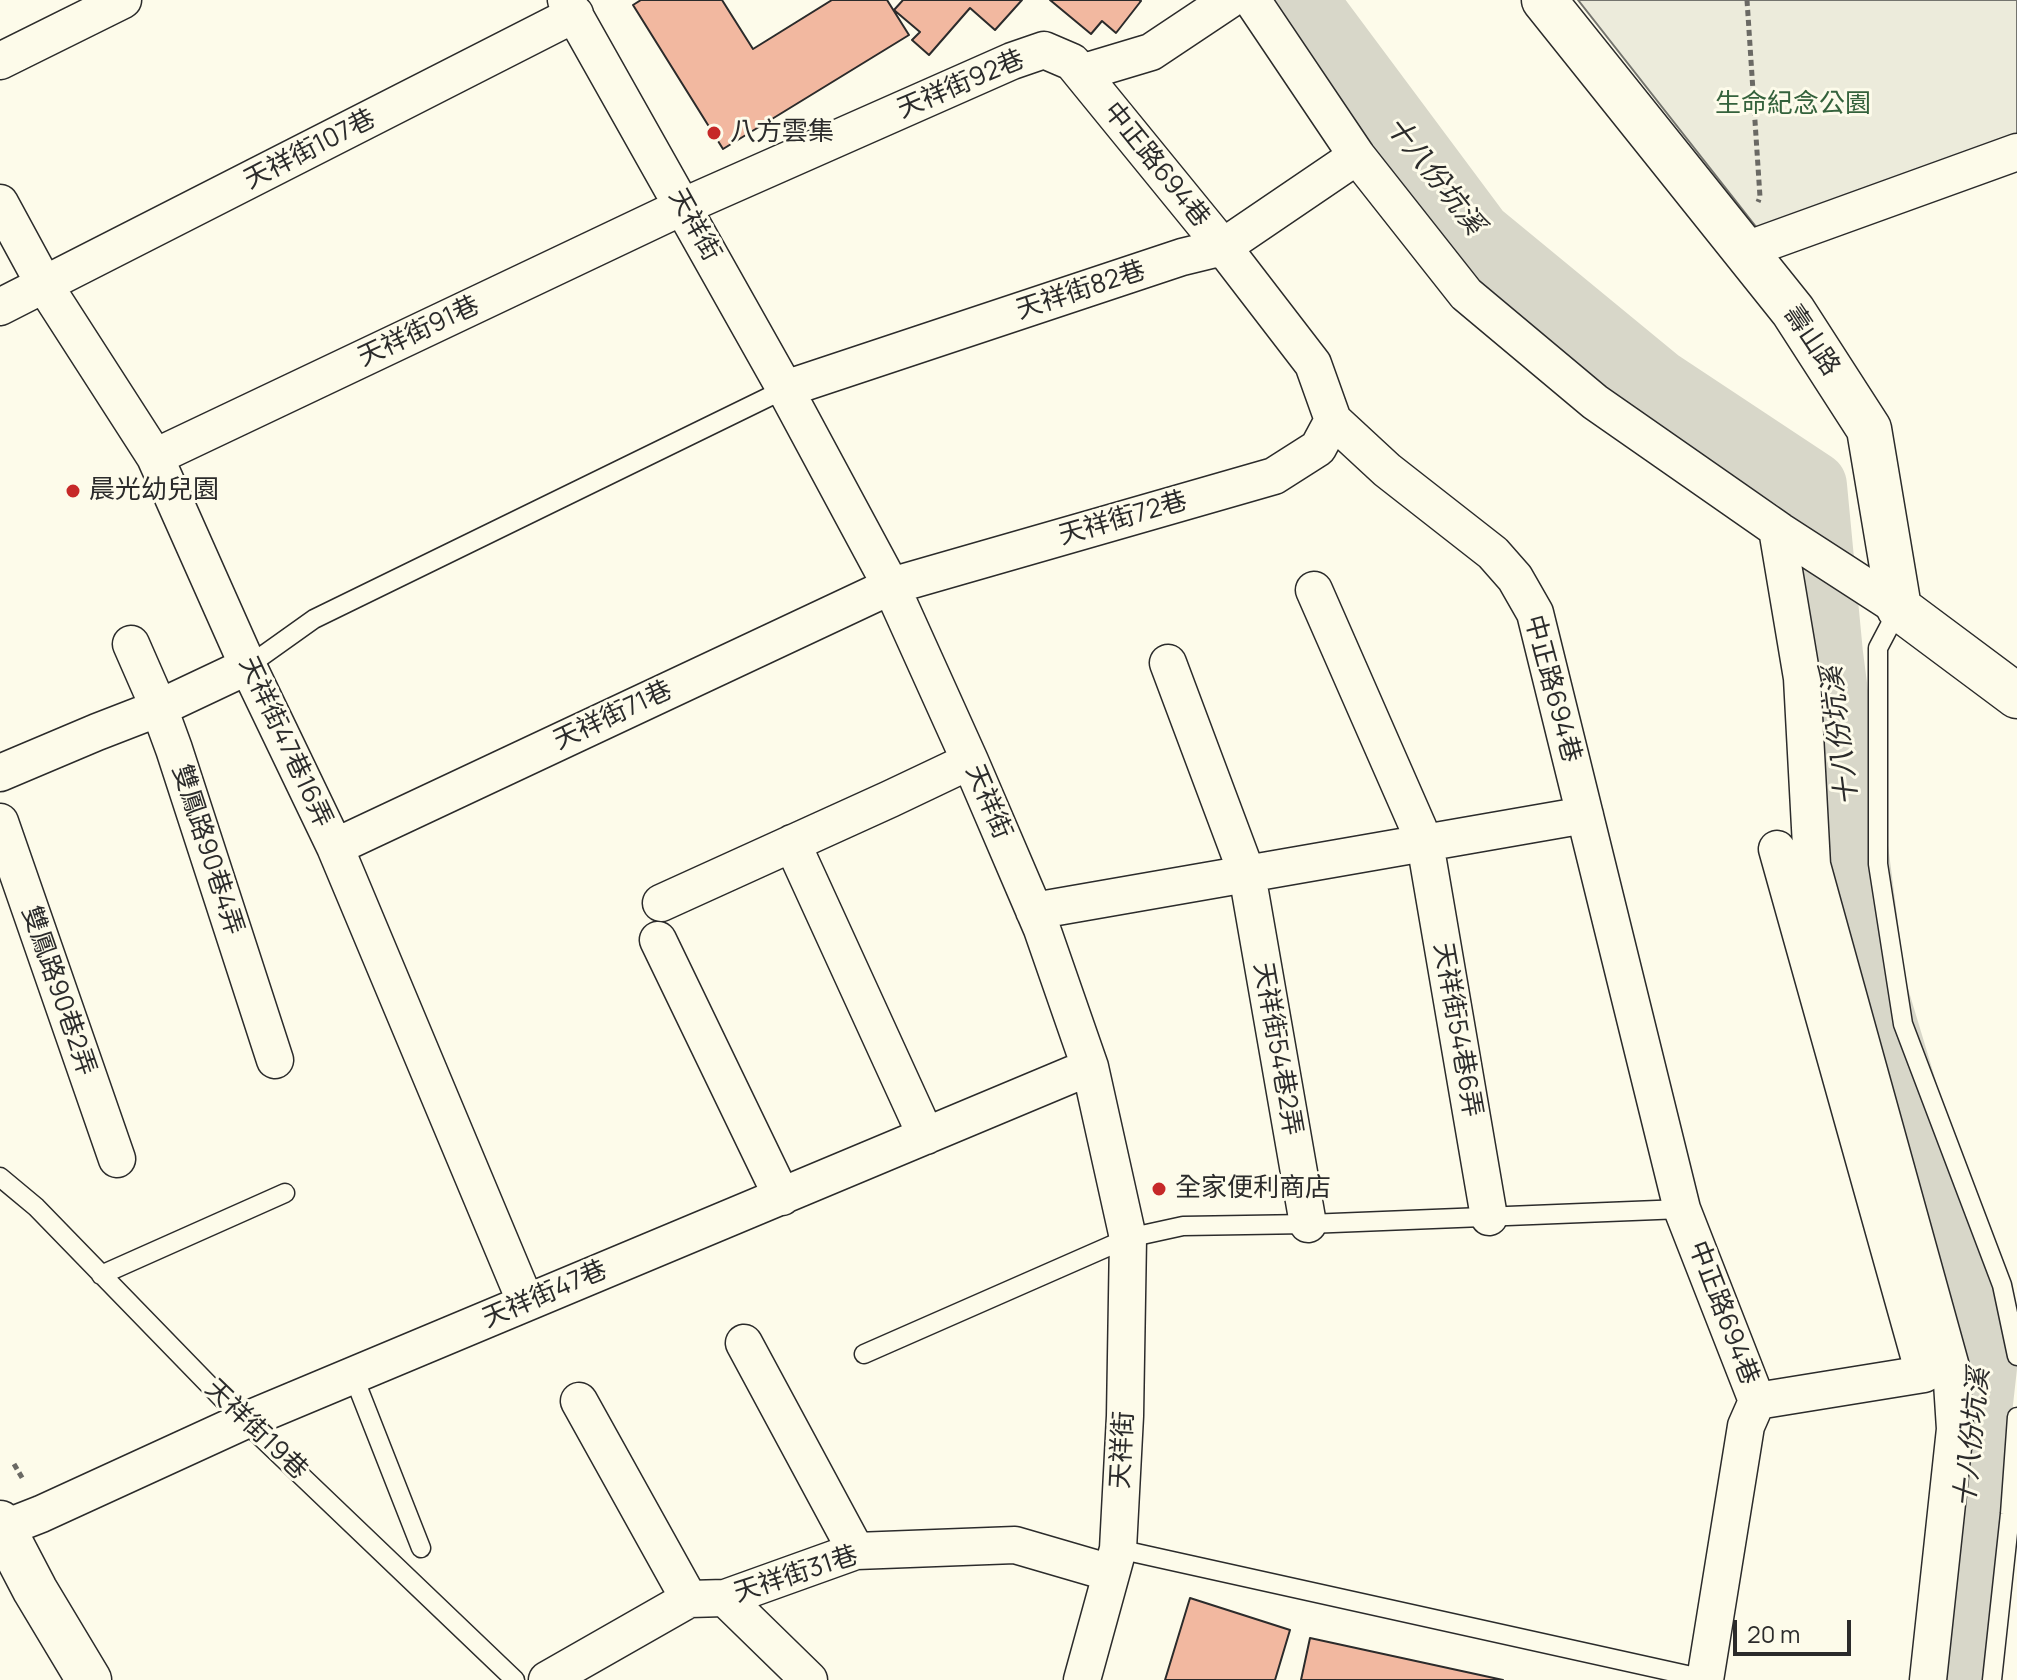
<!DOCTYPE html>
<meta charset="utf-8">
<style>
body{margin:0}
#map{position:relative;width:2017px;height:1680px;overflow:hidden;background:#fdfbea;font-family:Manrope,sans-serif}
canvas{display:block}
.scale{position:absolute;left:1733px;top:1620px;width:118px;height:36px;box-sizing:border-box;border:4px solid #2b2b2b;border-top:0;padding-left:10px;font-size:24px;line-height:28px;white-space:nowrap;color:#2b2b2b;-webkit-text-stroke:6px #fdfbea;paint-order:stroke}
</style>
<div id="map">
<canvas width="2017" height="1680"></canvas>
<div class="scale">20 m</div>
</div>
<script>
const ctx = document.querySelector('canvas').getContext('2d');
ctx.lineJoin = 'round';
function fill(path, color) {
  ctx.fillStyle = color;
  ctx.fill(path, 'evenodd');
}
function shape(rows) {
  const path = new Path2D();
  for (const r of rows) {
    path.moveTo(r[0], r[1]);
    for (let i = 2; i < r.length; i += 2) path.lineTo(r[i], r[i + 1]);
  }
  return path;
}
function strokePath(path, color, width, dash) {
  ctx.strokeStyle = color;
  ctx.lineWidth = width;
  ctx.lineCap = dash ? 'butt' : 'round';
  ctx.setLineDash(dash || []);
  ctx.stroke(path);
}
function write(font, color, halo, rows, align = 'center') {
  ctx.font = font + ' Manrope,"Noto Sans TC",sans-serif';
  ctx.lineWidth = 6;
  ctx.setLineDash([]);
  ctx.textBaseline = 'middle';
  ctx.strokeStyle = halo;
  ctx.fillStyle = color;
  for (const [text, x, y, turn = 0] of rows) {
    ctx.save();
    ctx.translate(x, y);
    ctx.rotate((+turn || 0) * Math.PI / 180);
    ctx.textAlign = isNaN(turn) ? turn : align;
    if (halo) ctx.strokeText(text, 0, 0);
    ctx.fillText(text, 0, 0);
    ctx.restore();
  }
}
const green = shape([
 [1578,0,2017,0,2017,138,1757,228,1578,0]
]);
fill(green, '#ecebdb');
strokePath(green, '#74746e', 2);
strokePath(shape([
 [1302,0,1477,235,1658,384,1812,486,1828,654,1871,987,1983,1358,1947,1680]
]), '#d8d7c9', 70);
const building = shape([
 [641,0,722,0,753,49,832,0,887,0,909,35,723,149,633,5,641,0],
 [903,0,1022,0,995,30,970,8,929,55,912,40,920,32,894,10,903,0],
 [1050,0,1139,0,1141,1,1116,33,1102,21,1091,34,1050,0],
 [1190,1598,1290,1630,1275,1680,1165,1680,1190,1598],
 [1310,1638,1503,1680,1301,1680,1310,1638]
]);
fill(building, '#f2b8a0');
strokePath(building, '#2b2b2b', 2);
const lane = shape([
 [1899,608,1878,648,1878,864,1903,1024,2002,1285,2017,1356],
 [248,666,314,619,785,389],
 [0,1177,36,1207,244,1421,515,1680],
 [101,1275,285,1193],
 [864,1354,1128,1238,1183,1226,1308,1224,1682,1209],
 [353,1375,421,1548],
 [1118,1549,1705,1679],
 [1992,1680,2010,1514,2017,1417]
]);
const street = shape([
 [566,0,785,389,891,586,970,761,1042,929,1090,1067,1128,1238,1125,1416,1118,1549,1082,1680],
 [1252,0,1357,156,1466,294,1595,402,1780,531,1899,608],
 [0,61,123,0],
 [1081,73,1223,247,1313,364,1333,420,1387,470,1493,553,1515,578,1535,613,1682,1209,1757,1401,1746,1426,1705,1680],
 [0,203,45,286,155,457,248,666,335,847,526,1303],
 [1746,250,2017,152],
 [0,307,575,14],
 [785,389,1182,257,1223,247,1357,156],
 [155,457,684,206,1012,61,1044,50,1072,62,1081,73,1151,52,1229,0],
 [1777,529,1802,678,1812,865,1951,1367,1955,1429,1928,1680],
 [1314,590,1425,843,1489,1217],
 [131,644,159,708,174,749,275,1060],
 [1168,663,1247,874,1308,1224],
 [0,773,97,732,159,708,248,666],
 [0,822,117,1159],
 [792,843,926,1136],
 [335,847,891,586,1274,476,1318,448,1333,420],
 [661,903,890,799,970,761],
 [1034,911,1585,815],
 [658,940,782,1197],
 [744,1343,856,1551],
 [579,1401,689,1599],
 [1757,1401,1924,1374,1777,849],
 [0,1530,41,1514,244,1421,1090,1067],
 [725,1598,809,1680],
 [547,1680,689,1599,725,1598,856,1551,1015,1545,1111,1573]
]);
const secondary = shape([
 [1544,0,1793,311,1869,429,1899,608,2017,696],
 [0,1523,35,1590,89,1680]
]);
strokePath(lane, '#2b2b2b', 21);
strokePath(street, '#2b2b2b', 39);
strokePath(secondary, '#2b2b2b', 47);
strokePath(shape([
 [1747,0,1760,197,1758,202],
 [14,1464,24,1481]
]), '#6a6964', 5, [6, 4]);
strokePath(lane, '#fdfbea', 18);
strokePath(street, '#fdfbea', 36);
strokePath(secondary, '#fdfbea', 44);
for (const [x, y, r, color] of [
 [714,133,8,"#c62828"],
 [73,491,8,"#c62828"],
 [1159,1189,8,"#c62828"]
]) {
  const dot = new Path2D();
  dot.arc(x, y, r, 0, 2 * Math.PI);
  ctx.fillStyle = color;
  ctx.fill(dot);
  strokePath(dot, '#fdfbea', 3);
}
write('26px', '#2b2b2b', '#fdfbea', [
 ["天祥街92巷",961,85,-23],
 ["天祥街107巷",310,150,-27],
 ["中正路694巷",1156,165,51],
 ["天祥街",694,225,61],
 ["天祥街82巷",1081,291,-18],
 ["天祥街91巷",419,332,-25],
 ["壽山路",1811,341,56],
 ["天祥街72巷",1123,519,-16],
 ["中正路694巷",1552,689,75],
 ["天祥街71巷",613,716,-25],
 ["天祥街47巷16弄",285,742,65],
 ["天祥街",988,802,67],
 ["雙鳳路90巷4弄",207,850,72],
 ["雙鳳路90巷2弄",58,991,71],
 ["天祥街54巷6弄",1457,1030,80],
 ["天祥街54巷2弄",1277,1049,80],
 ["天祥街47巷",545,1295,-23],
 ["中正路694巷",1723,1313,69],
 ["天祥街19巷",256,1430,44],
 ["天祥街",1123,1450,-87],
 ["天祥街31巷",796,1575,-18]
]);
write('26px', '#34623c', '#fdfbea', [
 ["生命紀念公園",1793,105]
]);
write('26px', '#2b2b2b', '#fdfbea', [
 ["八方雲集",730,133],
 ["晨光幼兒園",89,491],
 ["全家便利商店",1175,1189]
], 'left');
write('italic 28px', '#2b2b2b', '#fdfbea', [
 ["十八份坑溪",1434,176,52],
 ["十八份坑溪",1841,736,-97],
 ["十八份坑溪",1973,1438,-84]
]);
</script>
